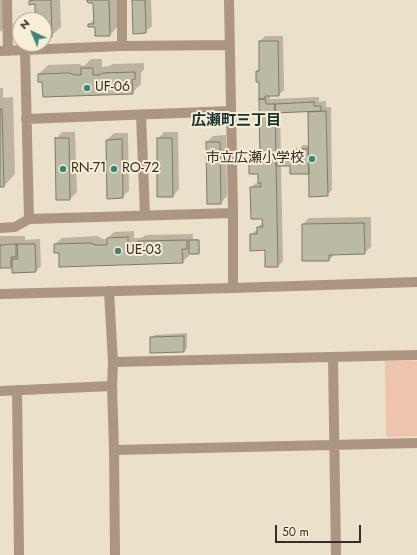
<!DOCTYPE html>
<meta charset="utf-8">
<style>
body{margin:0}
#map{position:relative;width:417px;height:555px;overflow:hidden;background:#ebe0c9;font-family:Jost,sans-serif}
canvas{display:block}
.north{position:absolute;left:12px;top:12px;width:40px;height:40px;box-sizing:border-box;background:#f8eed6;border:1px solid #a9a190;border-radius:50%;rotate:316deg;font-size:11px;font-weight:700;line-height:16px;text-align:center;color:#332e26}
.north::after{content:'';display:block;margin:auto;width:14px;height:18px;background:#3e847a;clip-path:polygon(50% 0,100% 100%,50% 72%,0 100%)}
.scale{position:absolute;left:275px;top:525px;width:86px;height:18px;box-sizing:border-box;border:2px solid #332e26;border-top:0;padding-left:5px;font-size:12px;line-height:14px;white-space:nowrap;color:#332e26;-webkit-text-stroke:3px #f8eed6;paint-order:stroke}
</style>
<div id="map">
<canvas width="417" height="555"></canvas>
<div class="north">N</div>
<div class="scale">50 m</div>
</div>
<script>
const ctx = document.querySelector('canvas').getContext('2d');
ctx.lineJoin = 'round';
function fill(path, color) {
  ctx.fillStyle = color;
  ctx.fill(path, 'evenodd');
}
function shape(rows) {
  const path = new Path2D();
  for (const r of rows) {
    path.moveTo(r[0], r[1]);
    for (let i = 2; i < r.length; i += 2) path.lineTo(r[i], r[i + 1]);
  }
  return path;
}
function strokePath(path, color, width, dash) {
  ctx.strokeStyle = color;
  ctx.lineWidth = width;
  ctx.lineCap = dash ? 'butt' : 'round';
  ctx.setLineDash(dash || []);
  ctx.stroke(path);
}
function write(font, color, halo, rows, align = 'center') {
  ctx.font = font + ' Jost,"Noto Sans JP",sans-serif';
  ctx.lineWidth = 4;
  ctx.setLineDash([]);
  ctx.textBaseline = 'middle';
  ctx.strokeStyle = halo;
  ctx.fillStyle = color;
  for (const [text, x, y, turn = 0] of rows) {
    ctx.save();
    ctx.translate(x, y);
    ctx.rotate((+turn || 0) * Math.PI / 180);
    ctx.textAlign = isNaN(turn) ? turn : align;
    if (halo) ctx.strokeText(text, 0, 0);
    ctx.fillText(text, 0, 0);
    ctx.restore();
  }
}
fill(shape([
 [385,361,417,361,417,436,386,437]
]), '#eec4af');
fill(shape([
 [0,0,2,0,3,29,0,32],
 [31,0,60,0,61,27,51,36,44,36,44,20,36,20,36,3,30,1],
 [88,0,118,0,119,25,110,35,96,35,96,26,89,24,95,19,94,2],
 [133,0,151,0,152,26,145,32],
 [265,36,283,36,284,90,279,95,270,95,270,99,319,97,319,102,326,101,326,107,331,107,332,190,327,195,310,173,291,165,281,165,283,261,278,266,266,249,251,235,256,230,258,230,258,227,263,222,251,188,256,183,259,183,259,173,250,158,255,153,261,153,260,81,257,71,260,68,260,41],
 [280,111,309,111,309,145,303,145,298,150,298,152,281,152],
 [91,59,102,59,102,67,109,66,113,64,144,63,144,69,141,73,141,84,132,93,43,81,39,74,48,65,79,64,84,66],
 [0,88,3,88,3,98,13,97,15,174,4,186,0,186],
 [62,132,75,132,77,192,70,199,57,199,56,139],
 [164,132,178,132,179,189,173,196,158,139],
 [114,133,128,133,129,191,122,197,108,198,107,140],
 [226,135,227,196,221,203,207,142,213,136],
 [371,217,371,247,364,253,335,254,329,260,303,224,309,218],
 [134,231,134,238,141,238,146,235,193,234,193,239,199,239,200,252,198,253,189,253,189,256,182,262,60,252,55,244,62,238,97,236,103,239,107,239,114,232],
 [0,236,25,236,25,240,40,239,41,266,36,271,13,264,11,267,0,267],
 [187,333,187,348,184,351,151,338,154,335]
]), '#0003');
const building = shape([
 [34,0,51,0,52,37,44,37,44,20,35,20,35,4,29,5,29,1,34,0],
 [87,0,109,0,110,36,95,36,95,27,88,27,88,24,94,24,93,3,88,3,87,0],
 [132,0,145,0,146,33,133,34,132,0],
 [259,41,278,41,279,96,265,96,265,99,259,99,259,82,256,82,256,71,259,71,259,41],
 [81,68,93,68,93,75,99,75,103,73,135,72,135,79,132,80,133,94,43,97,42,82,38,82,38,74,69,73,76,75,81,75,81,68],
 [259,99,265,99,266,104,275,104,278,267,265,267,265,250,250,251,250,234,257,234,257,227,263,227,262,219,251,219,250,187,261,187,261,183,258,183,258,174,249,174,249,157,260,157,259,99],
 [314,102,314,106,321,106,321,111,275,113,275,104,314,102],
 [0,109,2,109,4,187,0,187,0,109],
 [326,111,328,196,309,197,308,112,326,111],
 [55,138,69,138,70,200,56,200,55,138],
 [157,138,172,138,173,197,157,197,157,138],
 [122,139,123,198,107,199,106,140,122,139],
 [206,142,220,142,221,204,207,204,206,142],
 [297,149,308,149,309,174,290,174,290,166,276,166,276,156,297,156,297,149],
 [364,223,365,254,329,255,329,261,302,261,302,224,364,223],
 [128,237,128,244,134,244,139,241,187,240,187,249,182,249,183,263,59,267,59,253,54,253,54,244,90,243,96,245,107,245,107,238,128,237],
 [189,240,199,240,199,254,189,254,189,240],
 [16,244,16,257,11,257,11,268,0,268,0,245,16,244],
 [17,244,35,244,36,272,12,273,12,259,18,259,17,244],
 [184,336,184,352,150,353,150,337,184,336]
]);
fill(building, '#bbbaa3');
strokePath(building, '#7b7b65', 1);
strokePath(shape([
 [7,0,8,51],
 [122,0,122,46],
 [229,0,233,213,233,288],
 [25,50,29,219],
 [0,51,122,46,229,45],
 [141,115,145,215],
 [26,119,231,111],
 [0,228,15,227,29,219,233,213],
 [109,291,113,362,112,386,114,450,115,555],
 [333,358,336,555],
 [113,362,417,355],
 [17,390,19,555],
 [0,391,112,386],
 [114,450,417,443]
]), '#ac9681', 10);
strokePath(shape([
 [0,294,233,288,417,282]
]), '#ac9681', 10);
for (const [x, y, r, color] of [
 [87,88,4,"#3e847a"],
 [312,159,4,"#3e847a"],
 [63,169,4,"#3e847a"],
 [114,169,4,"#3e847a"],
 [118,251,4,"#3e847a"]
]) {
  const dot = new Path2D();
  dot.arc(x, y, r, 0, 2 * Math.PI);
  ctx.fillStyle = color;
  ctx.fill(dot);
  strokePath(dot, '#f8eed6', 1.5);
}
write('14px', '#332e26', '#f8eed6', [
 ["UF-06",95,88],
 ["市立広瀬小学校",304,159,"right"],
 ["RN-71",71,169],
 ["RO-72",122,169],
 ["UE-03",126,251]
], 'left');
write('bold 15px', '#133430', '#f8eed6', [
 ["広瀬町三丁目",236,121]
]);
</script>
